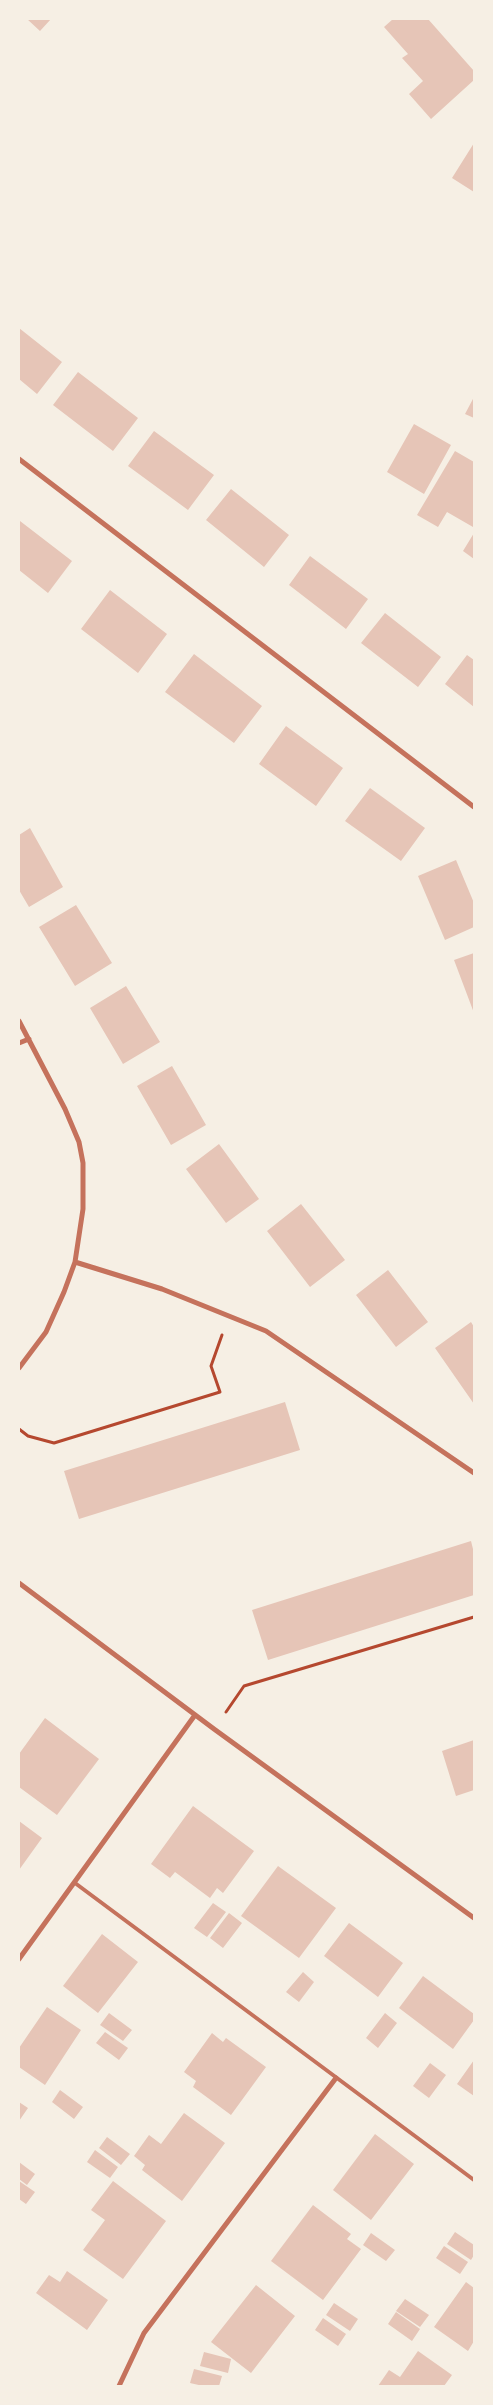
<!DOCTYPE html>
<style>
body{margin:0}
#map{position:relative;width:493px;height:2405px;overflow:hidden;background:#f6efe4;font-family:Figtree,sans-serif}
canvas{display:block}
.frame{position:absolute;inset:0;border:20px solid #f6efe4;pointer-events:none}
</style>
<div id="map">
<canvas width="493" height="2405"></canvas>
<div class="frame"></div>
</div>
<script>
const ctx = document.querySelector('canvas').getContext('2d');
ctx.lineJoin = 'round';
function fill(path, color) {
  ctx.fillStyle = color;
  ctx.fill(path, 'evenodd');
}
function shape(rows) {
  const path = new Path2D();
  for (const r of rows) {
    path.moveTo(r[0], r[1]);
    for (let i = 2; i < r.length; i += 2) path.lineTo(r[i], r[i + 1]);
  }
  return path;
}
function strokePath(path, color, width, dash) {
  ctx.strokeStyle = color;
  ctx.lineWidth = width;
  ctx.lineCap = dash ? 'butt' : 'round';
  ctx.setLineDash(dash || []);
  ctx.stroke(path);
}
fill(shape([
 [27,19,51,19,40,31],
 [393,19,428,19,474,71,474,80,431,119,409,94,423,81,402,58,408,54,384,27],
 [474,143,474,192,452,178],
 [19,328,62,362,37,394,19,379],
 [78,372,138,418,113,451,53,405],
 [474,397,474,418,465,414],
 [414,424,451,445,424,494,387,472],
 [154,431,214,475,188,510,128,466],
 [455,451,474,462,473,527,447,512,438,527,417,515],
 [231,489,289,535,264,567,206,520],
 [20,521,72,561,48,593,19,570],
 [474,533,474,559,463,551],
 [310,556,368,599,346,629,289,585],
 [110,590,167,634,138,673,81,629],
 [385,613,441,657,418,687,361,643],
 [194,654,262,706,234,743,165,692],
 [467,655,474,660,474,707,445,684],
 [286,726,343,768,316,806,259,764],
 [370,788,425,828,401,861,345,821],
 [30,828,63,887,29,907,19,890,19,835],
 [456,860,474,903,474,927,445,940,418,876],
 [76,905,112,963,75,986,39,927],
 [474,953,474,1013,454,960],
 [126,986,160,1042,123,1064,90,1008],
 [172,1066,206,1125,171,1145,137,1086],
 [219,1144,259,1199,226,1223,186,1169],
 [301,1204,345,1260,310,1287,267,1231],
 [388,1270,428,1322,396,1347,356,1295],
 [471,1322,474,1327,474,1404,435,1348],
 [285,1402,300,1450,79,1519,64,1471],
 [471,1541,474,1553,474,1595,268,1660,252,1610],
 [45,1718,99,1759,57,1815,19,1787,19,1754],
 [474,1740,474,1790,456,1796,442,1751],
 [193,1806,254,1851,223,1893,217,1888,210,1898,175,1872,170,1878,151,1864],
 [19,1821,42,1838,19,1870],
 [278,1866,336,1908,299,1958,241,1916],
 [213,1903,226,1912,207,1937,194,1928],
 [229,1913,242,1923,223,1948,210,1938],
 [349,1923,403,1963,378,1997,324,1956],
 [102,1934,138,1962,98,2013,63,1986],
 [303,1972,314,1982,299,2002,286,1992],
 [423,1976,474,2014,474,2020,453,2049,399,2008],
 [47,2007,81,2030,45,2085,19,2067,19,2048],
 [109,2013,132,2030,123,2041,100,2025],
 [385,2013,397,2023,378,2048,366,2038],
 [105,2032,128,2048,119,2060,96,2043],
 [212,2033,223,2042,226,2038,266,2067,231,2115,193,2087,196,2081,184,2072],
 [474,2060,474,2096,457,2084],
 [430,2063,446,2075,429,2098,413,2086],
 [60,2090,83,2107,74,2119,52,2102],
 [19,2102,28,2108,19,2121],
 [184,2113,225,2143,182,2201,142,2170,145,2165,134,2156,149,2135,161,2144],
 [375,2134,414,2164,371,2220,333,2190],
 [107,2137,130,2154,121,2165,99,2148],
 [95,2150,118,2167,110,2178,87,2162],
 [19,2162,35,2174,27,2185,19,2179],
 [19,2181,35,2192,26,2204,19,2199],
 [113,2181,166,2221,123,2279,83,2250,105,2220,91,2210],
 [313,2205,351,2234,347,2239,361,2249,323,2300,271,2261],
 [455,2232,474,2245,474,2255,471,2260,447,2244],
 [371,2233,395,2250,386,2261,363,2245],
 [444,2246,468,2262,460,2274,436,2258],
 [67,2271,108,2300,87,2330,36,2293,49,2275,60,2282],
 [466,2282,474,2288,474,2341,468,2351,434,2327],
 [256,2285,295,2316,251,2373,211,2342],
 [405,2299,429,2315,420,2327,396,2311],
 [334,2303,358,2319,350,2331,326,2315],
 [396,2312,420,2329,412,2341,388,2324],
 [323,2318,346,2334,338,2346,315,2330],
 [418,2351,452,2375,444,2386,378,2386,389,2370,400,2377],
 [204,2352,231,2359,228,2373,200,2366],
 [194,2369,222,2376,219,2386,203,2386,190,2383]
]), '#e6c5b7');
strokePath(shape([
 [19,1429,28,1436,54,1443,220,1392,211,1366,222,1335],
 [226,1712,244,1686,474,1617]
]), '#b5482f', 3);
strokePath(shape([
 [75,1883,474,2180]
]), '#c5725c', 4);
strokePath(shape([
 [19,459,474,807],
 [19,1021,65,1109,79,1142,83,1163,83,1209,75,1262,64,1292,46,1332,19,1368],
 [19,1043,29,1039],
 [75,1262,162,1289,266,1331,474,1473],
 [19,1583,214,1729,474,1918],
 [19,1959,195,1715],
 [119,2386,144,2333,336,2078]
]), '#c5725c', 5);
</script>
